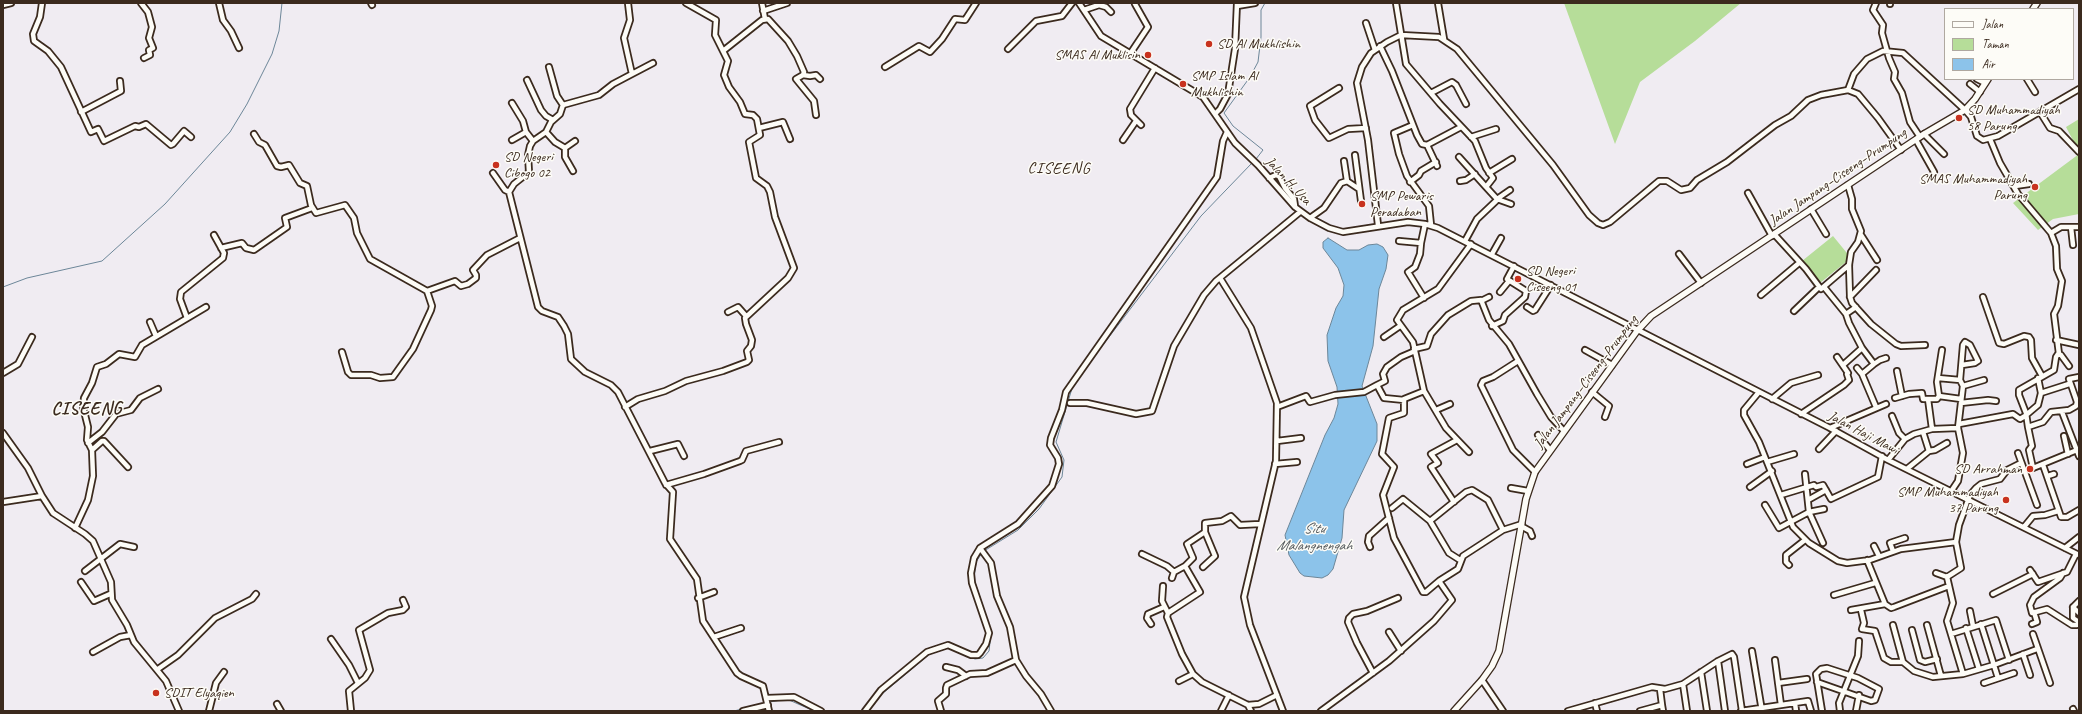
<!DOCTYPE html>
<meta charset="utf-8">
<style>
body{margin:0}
#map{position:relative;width:2082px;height:714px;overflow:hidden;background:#f0ecf2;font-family:Caveat,sans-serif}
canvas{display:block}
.frame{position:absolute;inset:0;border:4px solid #3b2a1e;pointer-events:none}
.legend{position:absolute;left:1944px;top:8px;width:130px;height:72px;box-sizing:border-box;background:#fdfcf7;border:1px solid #afa8a0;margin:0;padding:5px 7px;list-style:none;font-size:12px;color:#3b2a1e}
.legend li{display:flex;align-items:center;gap:8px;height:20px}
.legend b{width:20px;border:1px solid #afa8a0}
</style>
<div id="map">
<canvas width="2082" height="714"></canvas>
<div class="frame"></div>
<ul class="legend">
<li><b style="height:5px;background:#fdfcf7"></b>Jalan</li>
<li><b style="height:11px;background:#b6dd99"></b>Taman</li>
<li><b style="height:11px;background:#8cc3ea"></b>Air</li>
</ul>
</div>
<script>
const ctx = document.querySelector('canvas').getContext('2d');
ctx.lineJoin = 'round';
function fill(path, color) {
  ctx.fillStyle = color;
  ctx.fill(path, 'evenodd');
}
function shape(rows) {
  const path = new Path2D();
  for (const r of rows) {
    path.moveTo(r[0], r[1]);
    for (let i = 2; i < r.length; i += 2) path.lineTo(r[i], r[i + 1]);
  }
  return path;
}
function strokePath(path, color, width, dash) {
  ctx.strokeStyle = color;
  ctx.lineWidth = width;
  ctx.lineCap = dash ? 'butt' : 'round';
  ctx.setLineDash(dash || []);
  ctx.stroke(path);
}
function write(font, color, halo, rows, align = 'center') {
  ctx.font = font + ' Caveat,sans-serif';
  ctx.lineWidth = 3;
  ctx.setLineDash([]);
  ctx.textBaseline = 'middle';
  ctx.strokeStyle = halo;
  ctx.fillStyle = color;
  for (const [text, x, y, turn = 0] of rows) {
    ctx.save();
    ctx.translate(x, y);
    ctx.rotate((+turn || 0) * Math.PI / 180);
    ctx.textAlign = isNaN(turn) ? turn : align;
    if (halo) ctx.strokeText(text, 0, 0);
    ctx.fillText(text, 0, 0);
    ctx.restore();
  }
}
fill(shape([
 [1564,3,1741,3,1695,41,1640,82,1615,144],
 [2079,119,2079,152,2066,127],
 [2079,154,2079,214,2053,219,2038,230,2013,203],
 [1833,236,1851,258,1820,283,1802,261]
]), '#b6dd99');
const water = shape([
 [1328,238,1347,250,1359,250,1368,245,1377,244,1383,247,1388,255,1386,269,1379,289,1373,346,1362,386,1377,424,1377,441,1344,510,1342,538,1333,569,1328,575,1322,578,1304,576,1300,573,1289,555,1285,535,1325,435,1334,418,1338,404,1337,387,1328,361,1327,335,1336,308,1343,296,1344,285,1338,268,1323,248,1323,242,1328,238]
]);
fill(water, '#8cc3ea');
strokePath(water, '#6c8698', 1);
strokePath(shape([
 [1256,159,1263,150,1233,126,1224,113,1250,77,1258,62,1261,37,1261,10,1265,3],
 [3,287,27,278,102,261,165,204,230,132,247,104,272,54,279,31,282,3],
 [1090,362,1201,216,1252,163],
 [984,551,1018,530,1039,509,1062,477,1064,460,1056,442,1073,385],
 [982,553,976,562,974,579,991,631],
 [967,656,975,659,983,658,989,651,991,634],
 [789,700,814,711],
 [770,702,786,699],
 [734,711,765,703],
 [869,711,882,694,931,653]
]), '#6c8698', 1);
const minor = shape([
 [42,3,40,17,33,34,34,41,48,51,61,67,91,132,98,129,104,141,135,126,139,127,146,124,171,145,173,144,184,131,191,137],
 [141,3,148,12,152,27,149,38,153,48,149,50,150,55,144,58],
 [219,3,223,20,231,31,239,48],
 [371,3,372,5],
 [628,3,630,20,624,38,632,74,613,84,599,95,563,105,560,114,551,122,546,132,533,141,530,146,528,155,529,172,514,184,509,192,538,307,542,311,558,317,564,326,568,334,571,359,585,372,611,385,618,392,665,483,673,492,670,539,697,579,703,621,737,673,741,676,763,686,769,711],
 [762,3,765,19],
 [1079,3,1101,36,1203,97,1235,143,1258,165,1295,207,1310,218,1329,228,1343,232,1408,222,1425,224,1438,228,1830,428,1888,460,2079,555],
 [1396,3,1406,64,1440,104,1475,141,1486,168,1493,178,1486,187,1497,199,1496,201,1477,219,1465,241],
 [1438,3,1444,39],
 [1876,3,1873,10,1883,25,1882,33,1889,58,1895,72,1894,79,1902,93,1910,122,1920,137],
 [1890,3,1890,4],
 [3,5,11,3],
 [1237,6,1255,3],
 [1084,10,1099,5,1106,7,1111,12],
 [763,11,787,3],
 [1366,23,1375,50],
 [1380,46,1392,71,1417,135,1422,144,1427,145,1437,166],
 [1008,49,1036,21,1062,16,1072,3],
 [723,51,762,20,768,19,788,41,797,56,804,72,803,75,796,79,814,101,816,115],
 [1130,54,1148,27,1135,4],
 [549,67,557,96,563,105],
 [885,67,919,46,930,52,942,39,955,19,965,20,976,3],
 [632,74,653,63],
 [803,75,810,76,816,75,820,79],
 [1977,79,1985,83],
 [2027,79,2035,92],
 [527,80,541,110,546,116,553,120],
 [1970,84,1980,92],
 [1339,88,1310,106,1315,120,1329,138,1348,129,1366,128],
 [1848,90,1854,74,1867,59,1883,51,1903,53,1965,110,1971,117,1977,136,1983,140,1998,136,2079,89],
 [1431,93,1452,82,1456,85,1466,104],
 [512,103,523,121,526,132,533,141],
 [81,112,121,91,120,81],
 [2040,112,2050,128,2059,131,2079,152],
 [1215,114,1220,109,1228,94,1235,49,1237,3],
 [1141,125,1131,115,1130,109,1155,68],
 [1413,125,1394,133,1399,154,1407,176,1429,206,1431,225],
 [759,128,783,122,790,139],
 [546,132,555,142,565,148],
 [254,134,259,142,265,145,277,166,281,167,289,165,300,183,307,186,311,205,316,213,345,205,354,218,357,233,370,259,427,291,455,281,461,286,468,284,476,278,476,275,473,270,487,255,520,238],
 [1924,134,1944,154],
 [1471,137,1496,129],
 [1990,139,2000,163,2018,194,2051,233,2061,227,2079,227],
 [512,140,526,132],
 [1123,140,1136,121],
 [1916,140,1934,172],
 [1427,145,1461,127],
 [1355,155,1361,201],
 [1459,157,1486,187],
 [1344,161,1347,181],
 [573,171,565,157,565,148,575,141],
 [493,173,505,190,509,192],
 [1489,173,1512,159],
 [1269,178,1276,175,1279,176,1285,188,1294,199,1295,206],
 [1460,181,1466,180,1475,174],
 [1410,182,1419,175,1421,171,1436,162],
 [1848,185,1852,199,1852,209,1861,231,1858,242,1851,252,1849,265,1850,297,1852,303,1871,324,1896,344,1901,346,1925,345],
 [2015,186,2029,184],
 [1748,193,1772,236],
 [1497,199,1510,190],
 [1497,199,1511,204],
 [1811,209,1826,234],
 [1310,218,1324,208,1341,183,1347,181,1359,189],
 [1378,225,1368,140,1357,83,1362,67,1371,53,1387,42,1401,35,1439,37,1457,49,1553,165,1589,215,1598,223,1603,225,1610,222,1659,181,1667,181,1681,190,1690,188,1697,180,1727,162,1775,125,1791,116,1808,100,1821,95,1848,90,1858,94,1878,118,1901,150],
 [2071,227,2073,245],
 [2051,233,2056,246,2057,269,2062,281,2058,306,2054,314,2059,354],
 [1774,234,1806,269,1821,289,1849,265],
 [1861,235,1877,260],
 [1399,241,1421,243,1425,224],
 [1421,243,1420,254,1415,267,1408,272,1424,298],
 [221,248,242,243,246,248,254,250,287,227,285,218,312,208],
 [1492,254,1501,238],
 [1679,254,1701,283],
 [1220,278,1251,328,1277,403,1276,461,1244,597,1250,625,1283,711],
 [1824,287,1846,314,1849,323,1862,348,1874,364,1880,360,1886,358],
 [1500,292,1509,281],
 [1761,295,1799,263],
 [1850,297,1876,270],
 [1983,297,1999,343,2004,344,2024,336,2029,337,2031,340,2032,358,2042,376],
 [1481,301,1489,297],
 [1527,307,1533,311,1535,310,1551,285],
 [1794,311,1819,287],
 [728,312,738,307,746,316],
 [1846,314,1856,307],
 [187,318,180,299,181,292,223,258,224,253,214,235],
 [150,322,156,336],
 [1492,326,1503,321,1505,315,1525,297,1526,291,1507,279,1514,266],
 [1384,337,1400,326],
 [2056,340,2079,345],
 [1414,349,1427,346,1431,334,1448,315,1471,301,1481,300,1489,320,1509,344,1537,394,1551,417,1563,430],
 [1585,350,1612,365],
 [1942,350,1937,382,1939,396,1961,399],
 [342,352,348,372,351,375,371,375,380,378,393,377,413,349,431,310,432,306,427,291],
 [1518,361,1493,377,1483,381,1481,385,1513,450,1535,472],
 [1843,365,1862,348],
 [2069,366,2061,355,2058,354,2056,357,2054,370,2019,390,2019,395,2026,413,2028,427,2043,422,2051,412,2069,410,2076,406,2077,402,2069,379,2079,377],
 [1857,368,1862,374,1876,407],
 [1897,371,1902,396],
 [3,373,18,364,32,337],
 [1862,374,1874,364],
 [1938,378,1960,380,1963,386,1958,428,1963,453,1958,481,1952,490],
 [1960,380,1963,345,1965,342,1970,345,1978,361,1975,363,1962,365],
 [1377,385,1385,381,1383,374,1387,367,1401,357,1415,351],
 [1963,386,1984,380],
 [1424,391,1404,399,1404,413,1389,418,1382,454,1394,467,1383,495,1394,538,1423,592,1426,592,1439,581],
 [1592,392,1609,406,1605,417],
 [1759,392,1744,410,1744,415,1759,442,1793,527,1809,543,1838,561,1847,563,1870,560,1901,549,1956,542],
 [2041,393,2069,384],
 [1895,398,1909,394,1922,393,1923,399,1928,399,1932,429],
 [1772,399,1791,383,1818,375],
 [1928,399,1937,399,1939,396],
 [1070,403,1087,403,1136,414,1152,411,1174,346,1204,295,1216,281,1300,212],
 [1961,403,1988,400,1996,401],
 [625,407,638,399,665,391,686,381,723,371,747,362,749,360,747,351,751,346,752,340,746,324,745,318,788,278,794,268,775,217,770,192,767,186,756,178,749,142,760,135,757,119,753,115,745,114,740,102,729,87,724,75,728,61,715,35,716,20,686,3],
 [1277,407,1306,396,1310,402,1335,395,1364,392,1377,385,1384,398,1404,400],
 [1436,410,1450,404],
 [2062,412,2079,456],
 [1801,414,1844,385,1849,380,1847,374,1848,373,1837,357],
 [1892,416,1899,433,1905,439],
 [1959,424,2013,414,2020,419,2025,416,2038,405,2041,393,2038,378],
 [2028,427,2032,446,2029,450,2033,468,2077,450],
 [1830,428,1886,404],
 [1923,432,1929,451],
 [3,433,28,468,42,496],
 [1538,435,1550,450],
 [2064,436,2068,454],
 [1277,441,1301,438],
 [88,443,102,432,116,414,131,410,140,398,158,389],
 [1819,449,1836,431],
 [92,450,102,441,104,441,128,467],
 [650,451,678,444,684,456],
 [1469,452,1446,428,1424,391,1413,342,1397,320,1403,310,1438,289,1471,244],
 [2018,453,2037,505],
 [1888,460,1905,439,1914,434,1932,429,1958,428],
 [1767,462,1794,454],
 [1275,464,1297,462],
 [1747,464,1765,457],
 [2043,465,2061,517,2067,517,2079,510],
 [1908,468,1929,451,1935,450,1947,443],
 [1805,474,1809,512,1823,543],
 [2048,476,2054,474],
 [666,485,704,474,740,461,742,460,746,451,779,442],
 [1750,487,1772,471],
 [1511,488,1528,491],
 [1781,495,1814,485,1816,487,1823,485,1831,499,1878,477,1882,456],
 [1808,500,1826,490],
 [3,502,42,496,53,513,85,534,93,541,111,582,112,600,127,625,134,642,166,681,179,711],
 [1454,502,1431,467,1438,463,1431,454,1457,440],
 [1765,505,1779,528,1809,512,1824,509],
 [1392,508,1403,499,1430,521,1449,553,1460,560],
 [1430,521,1466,492,1472,490,1488,500,1503,530],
 [1521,526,1530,531,1532,536],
 [2024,527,2033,516,2045,515,2058,511],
 [75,528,88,500,93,476,92,450,87,440,88,427,83,407,84,398,92,383,97,367,106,364,119,354,135,357,142,345,206,307],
 [1874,546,1879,556],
 [1370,547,1368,542,1369,536,1389,518],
 [980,548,991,563,997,596,1010,627,1016,660,1026,676,1041,694,1051,711],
 [2065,548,2079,537],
 [1893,551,1890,543,1905,538],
 [1142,554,1167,566,1174,572],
 [1789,565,1786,562,1786,555,1805,540],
 [1185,566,1193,558,1187,544,1205,532],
 [1203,567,1215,556,1205,532,1205,523,1222,521,1231,516,1240,525,1260,524],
 [2030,570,2038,582,2067,572,2076,554],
 [85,571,120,544,134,547],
 [1936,573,1947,577],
 [2063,573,2060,578,2034,597,2030,605,2032,613,2047,609,2072,625,2077,625,2079,623],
 [1172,578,1174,572,1185,566,1200,592,1168,613,1167,617,1182,654,1193,674,1202,682,1248,705,1259,704,1277,695],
 [81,582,94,601,110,594],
 [1163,586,1162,601,1168,613],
 [1993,594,2033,574],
 [1834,595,1875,583],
 [698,598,714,592],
 [2079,601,2073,607,2079,613],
 [1885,604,1891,608,1894,607,1949,586],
 [2073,607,2073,618,2079,622],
 [1851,610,1885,604,1867,560],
 [1861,610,1864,623,1862,629,1875,631,1884,658,1891,662,1903,662,1914,671,1933,677,1963,674,1994,665,2037,649],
 [1970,611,1973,626],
 [1151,624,1147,618,1148,614,1164,607],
 [1981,624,1998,678],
 [2032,624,2037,622,2034,612],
 [1893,625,1903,662],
 [1927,625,1941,676],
 [1966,628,1979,669],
 [1912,630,1920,660,1925,662,1937,659],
 [1389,632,1401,651],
 [1951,634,1996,620,2009,660],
 [2033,634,2050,683],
 [714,637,741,628],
 [331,639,349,665,358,683],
 [1752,651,1762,711],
 [93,652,120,637,131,635],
 [2023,654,2030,675],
 [1775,660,1781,705],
 [1718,661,1725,711],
 [946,667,958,670,966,676],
 [158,669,178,655,215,618,252,599,256,594],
 [1701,672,1707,711],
 [1373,673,1357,643,1348,622,1349,618,1353,614,1367,611,1398,598],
 [1963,674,1947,621,1953,603,1947,577,1961,568,1956,542,1959,525,1970,495,1976,488,1981,484,2000,479,2007,470,2021,463],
 [1482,680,1503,711],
 [1179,681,1193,674],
 [1817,682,1871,701,1875,700,1879,689,1858,678,1827,668,1821,669,1816,674,1822,711],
 [1778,683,1807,679],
 [1984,683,2014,673],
 [1683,684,1687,711],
 [1660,689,1662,705],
 [767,698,794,697,821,711],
 [1595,703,1597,711],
 [1795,703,1796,711],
 [277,704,281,711],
 [1248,705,1251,711],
 [2073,709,2074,711],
 [209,711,216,683,224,672],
 [351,711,349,691,365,678,370,670,359,630,388,613,403,610,406,607,403,600],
 [743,711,768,705],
 [865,711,881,690,927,652,948,645,971,655,978,655,980,653,986,644,989,633,972,583,971,573,974,558,980,548,1018,524,1052,486,1059,464,1058,458,1050,445,1051,438,1062,410,1066,392,1217,177,1223,141,1227,132],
 [941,711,938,701,946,694,946,688,947,685,970,674,987,673,1016,660],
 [1221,711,1229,695],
 [1321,711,1389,661,1434,621,1452,600,1439,581,1458,569,1463,556,1503,530,1522,524],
 [1568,711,1652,687,1665,689,1683,684,1718,661,1732,654,1734,657,1742,711],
 [1640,711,1662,705,1663,711],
 [1741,711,1808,701,1811,711],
 [1840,711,1839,703,1858,656,1859,641],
 [1856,711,1859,695]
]);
const major = shape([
 [2033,9,2037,3],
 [1454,711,1482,680,1492,666,1499,651,1526,499,1535,472,1637,331,1651,316,1924,134,1965,110,1975,99,1988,79]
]);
strokePath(minor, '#3b2a1e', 8);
strokePath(major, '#3b2a1e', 8);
strokePath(minor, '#fdfcf7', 4.5);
strokePath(major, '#fdfcf7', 5.5);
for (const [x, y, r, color] of [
 [1209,44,4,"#c8321e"],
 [1148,55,4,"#c8321e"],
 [1183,84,4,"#c8321e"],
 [1959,118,4,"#c8321e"],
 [496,165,4,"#c8321e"],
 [2035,187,4,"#c8321e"],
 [1362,204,4,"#c8321e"],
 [1518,279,4,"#c8321e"],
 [2030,469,4,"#c8321e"],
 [2006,500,4,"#c8321e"],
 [156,693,4,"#c8321e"]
]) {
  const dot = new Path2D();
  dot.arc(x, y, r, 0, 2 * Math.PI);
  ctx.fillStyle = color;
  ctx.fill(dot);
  strokePath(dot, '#fdfcf7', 1.5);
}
write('14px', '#3b2a1e', '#fdfcf7', [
 ["SD Al Mukhlishin",1217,44],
 ["SMAS Al Muklisin",1140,55,"right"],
 ["SMP Islam Al",1191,76],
 ["Mukhlishin",1191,92],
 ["SD Muhammadiyah",1967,110],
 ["58 Parung",1967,126],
 ["SD Negeri",504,157],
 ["Cibogo 02",504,173],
 ["SMAS Muhammadiyah",2027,179,"right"],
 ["Parung",2027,195,"right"],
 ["SMP Pewaris",1370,196],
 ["Peradaban",1370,212],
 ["SD Negeri",1526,271],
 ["Ciseeng 01",1526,287],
 ["SD Arrahman",2022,469,"right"],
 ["SMP Muhammadiyah",1998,492,"right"],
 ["37 Parung",1998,508,"right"],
 ["SDIT Elyaqien",164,693]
], 'left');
write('14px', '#3b2a1e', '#fdfcf7', [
 ["Jalan Jampang–Ciseeng–Prumpung",1838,177,-34],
 ["Jalan H. Usa",1288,181,47],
 ["Jalan Jampang–Ciseeng–Prumpung",1586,382,-53],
 ["Jalan Haji Mawi",1863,433,28]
]);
write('italic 15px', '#53585b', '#fdfcf7', [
 ["Situ",1314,529],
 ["Malangnengah",1314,546]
]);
ctx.letterSpacing = '1px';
write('16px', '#3b2a1e', '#fdfcf7', [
 ["CISEENG",1059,169]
]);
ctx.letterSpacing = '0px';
ctx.letterSpacing = '1px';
write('bold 18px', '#3b2a1e', '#fdfcf7', [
 ["CISEENG",87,409]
]);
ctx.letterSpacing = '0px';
</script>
